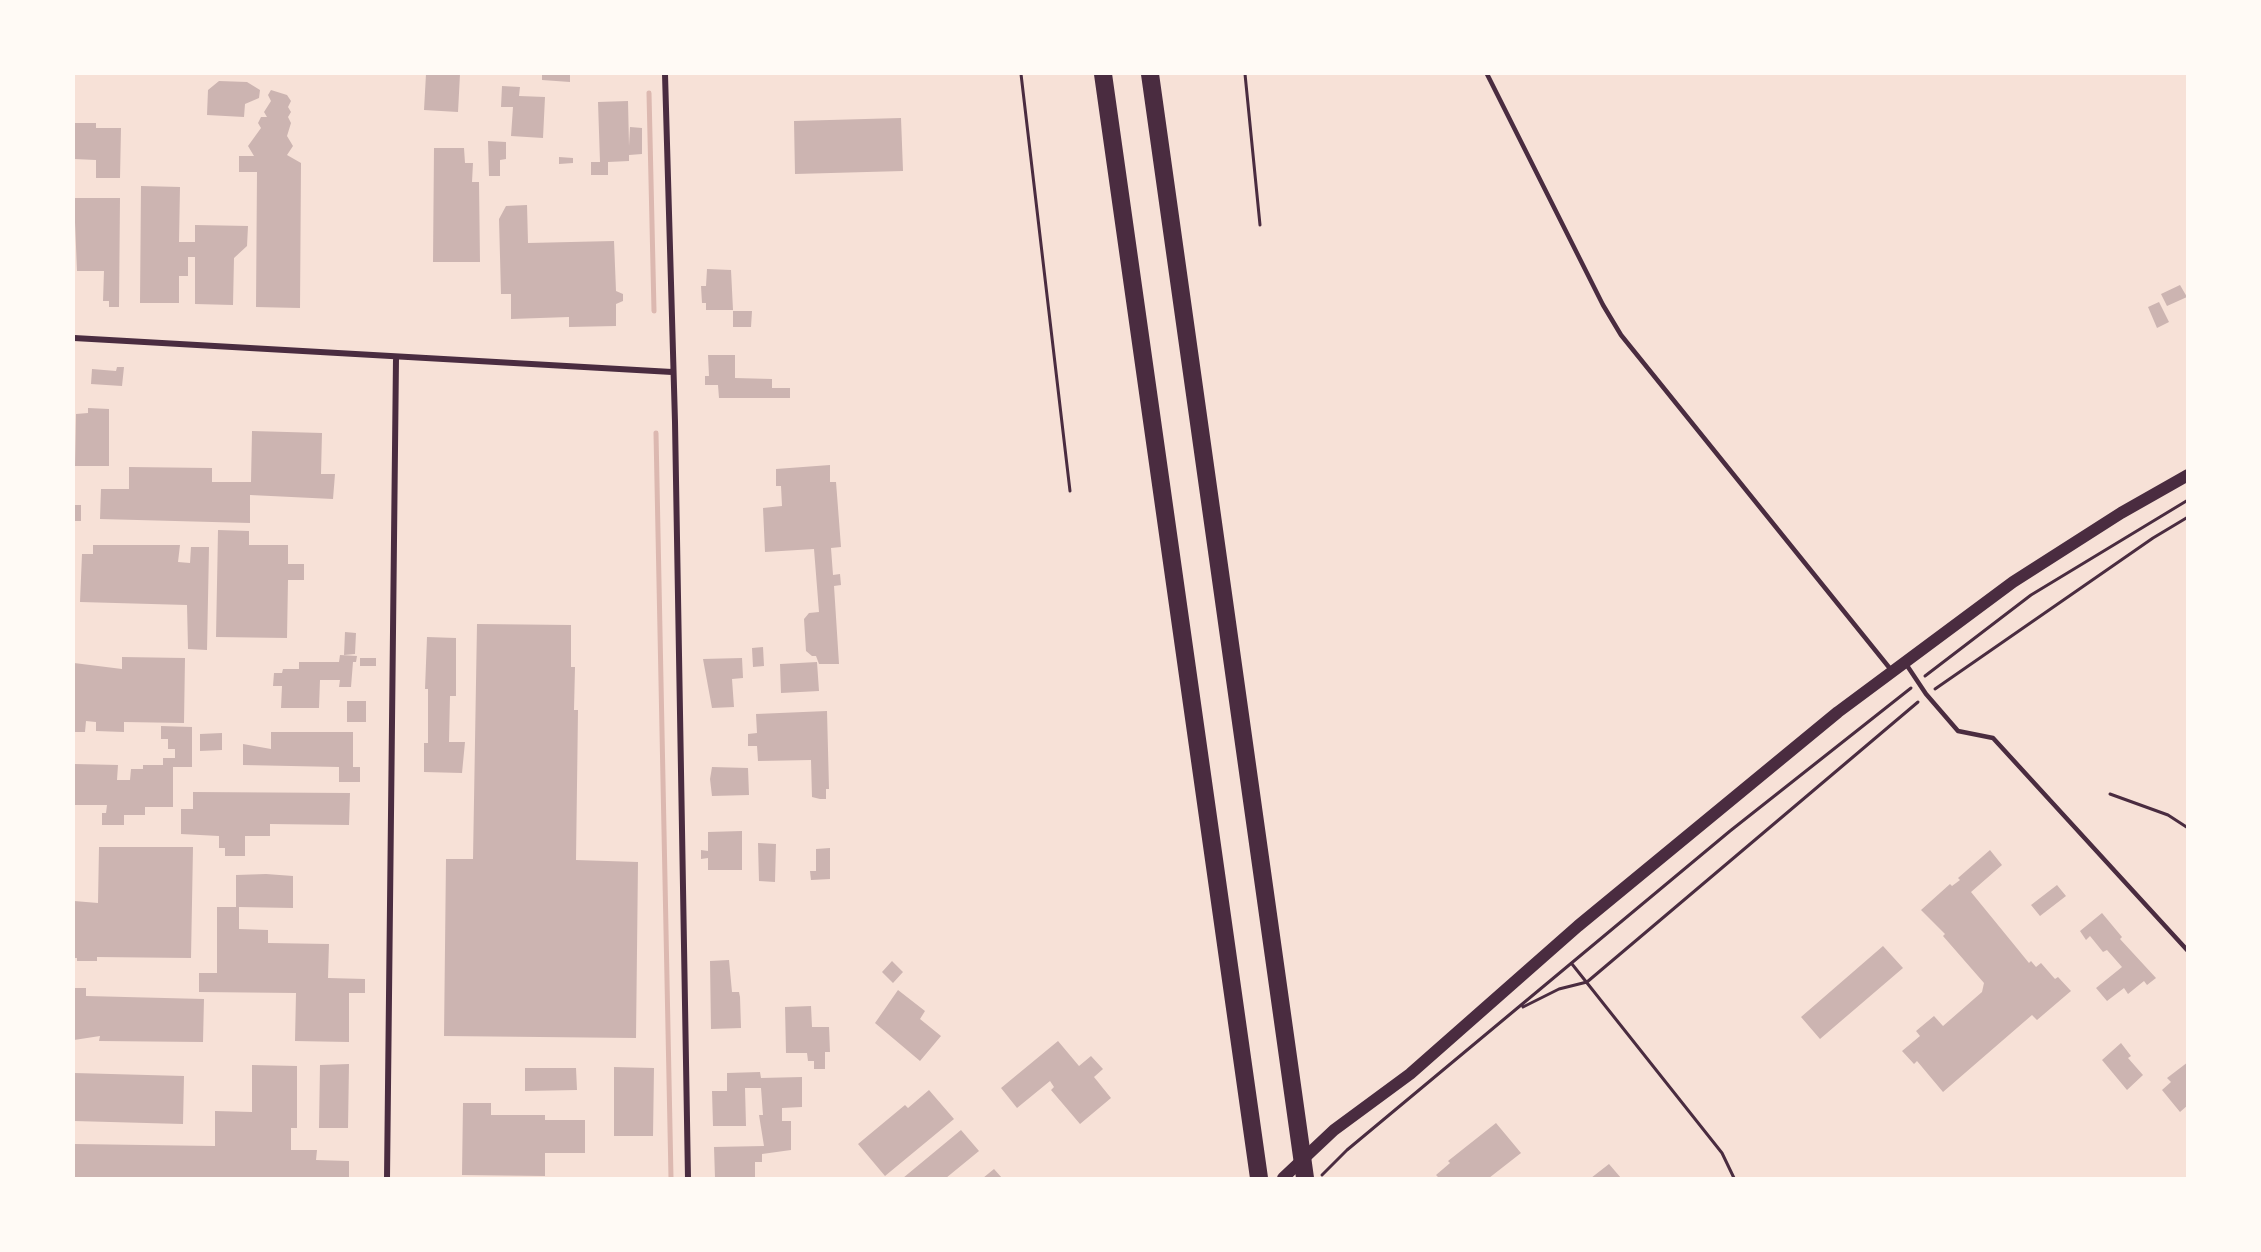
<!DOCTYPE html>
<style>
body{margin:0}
#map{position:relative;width:2261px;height:1252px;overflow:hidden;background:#f7e1d7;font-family:Merriweather,serif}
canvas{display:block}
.frame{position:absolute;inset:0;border:75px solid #fffaf5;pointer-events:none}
</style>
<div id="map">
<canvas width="2261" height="1252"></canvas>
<div class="frame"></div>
</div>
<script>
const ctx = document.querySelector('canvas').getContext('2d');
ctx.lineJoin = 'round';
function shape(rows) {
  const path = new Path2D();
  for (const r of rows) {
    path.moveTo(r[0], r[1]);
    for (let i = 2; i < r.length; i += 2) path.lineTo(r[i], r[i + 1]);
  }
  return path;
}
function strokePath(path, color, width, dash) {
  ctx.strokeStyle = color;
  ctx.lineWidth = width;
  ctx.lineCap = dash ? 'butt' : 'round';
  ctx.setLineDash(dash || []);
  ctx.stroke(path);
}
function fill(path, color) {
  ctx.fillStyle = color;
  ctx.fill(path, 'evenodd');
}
strokePath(shape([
 [649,93,654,311],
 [656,433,671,1178]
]), '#dcb8b0', 5);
fill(shape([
 [426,74,460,74,458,112,424,110],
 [542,74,570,74,570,82,542,80],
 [219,81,247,82,260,90,259,98,245,104,244,117,207,115,208,90],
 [502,86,520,87,519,96,545,97,543,138,511,136,513,107,501,107],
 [271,90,287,95,291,101,288,107,291,112,288,117,291,123,287,136,293,146,287,155,301,163,300,308,256,307,257,172,239,172,239,156,254,156,248,146,261,128,258,123,261,117,267,117,264,112,271,101,268,95],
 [628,101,629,146,630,127,642,128,642,154,629,155,629,161,608,162,608,175,591,175,591,162,600,162,598,102],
 [901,118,903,171,795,174,794,121],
 [74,123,96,123,96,128,121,128,120,178,96,178,96,160,74,159],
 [488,141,506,142,506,159,500,160,500,176,489,176],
 [434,148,464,148,465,163,473,163,472,182,479,182,480,262,433,262],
 [559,157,573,158,573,163,559,164],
 [141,186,180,187,179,242,195,242,195,225,248,226,247,246,234,258,233,305,195,304,195,257,188,257,188,276,179,276,179,303,140,303],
 [74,198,120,198,119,307,109,307,109,301,103,301,104,271,77,271],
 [527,205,528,243,614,241,616,291,623,294,623,301,616,304,616,326,569,327,569,317,511,319,511,294,501,294,499,219,506,206],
 [707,269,731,270,733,310,706,310,706,303,702,303,701,286,706,286],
 [2180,285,2187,297,2167,306,2161,294],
 [2159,302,2169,322,2157,328,2148,307],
 [733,311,752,311,751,327,733,327],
 [708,355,735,355,735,378,772,379,772,388,790,388,790,398,719,398,718,385,705,385,705,376,709,376],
 [117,367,124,367,122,386,91,384,92,369,116,371],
 [88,408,109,409,109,466,75,466,76,414,88,413],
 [252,431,322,433,321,474,335,474,333,499,250,495,250,523,100,519,101,489,129,489,129,467,212,468,212,482,251,482],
 [830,465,830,482,836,482,841,547,831,548,833,575,840,574,841,585,834,586,839,664,819,664,816,656,812,656,806,651,804,619,809,613,819,612,814,549,765,552,763,508,782,506,781,486,776,486,776,469],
 [74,505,81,505,81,521,74,521],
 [218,530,249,531,249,545,288,545,288,564,304,564,304,580,288,580,287,638,216,637],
 [93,545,180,545,178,562,190,563,191,547,209,547,207,650,188,649,187,605,80,602,82,554,93,554],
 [477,624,571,625,571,667,575,667,574,710,578,710,576,860,638,862,636,1038,444,1036,446,859,473,859],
 [345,632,356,633,355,654,344,655],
 [427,637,456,638,456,696,450,696,449,742,465,742,462,773,424,772,424,743,428,743,428,689,425,689],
 [763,647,764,666,753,667,752,648],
 [340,655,357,656,356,662,353,662,351,687,339,687,340,680,320,680,319,708,281,708,282,686,273,686,274,673,282,673,283,669,299,669,299,662,339,662],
 [122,657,185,658,184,723,124,722,124,732,96,731,96,722,86,721,85,732,74,732,74,663,122,669],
 [360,658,376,658,376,666,360,666],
 [742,658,743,678,732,679,734,707,712,708,703,659],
 [817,662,819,691,781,693,780,664],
 [347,701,366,701,366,722,347,722],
 [827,711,829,789,826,789,826,799,820,799,812,797,811,760,758,761,757,746,748,746,748,734,757,733,756,714],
 [161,726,192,727,192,767,173,767,173,807,145,807,145,815,124,815,124,825,102,825,102,813,106,813,107,805,74,805,74,764,118,765,117,780,130,780,131,769,143,769,143,765,163,765,163,758,175,758,175,749,168,749,168,739,161,739],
 [271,732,353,732,353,767,360,767,360,782,339,782,339,767,243,765,243,744,271,749],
 [222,733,222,750,200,751,200,734],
 [712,767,748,768,749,795,712,796,710,779],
 [193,792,350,793,349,825,270,824,270,836,245,836,245,856,225,856,225,848,219,848,219,836,181,834,181,809,193,809],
 [742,831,742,870,708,870,708,858,701,859,701,850,708,851,708,832],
 [758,843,776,844,775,882,759,881],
 [99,847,193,847,191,958,97,957,97,961,77,961,77,958,74,958,74,901,98,903],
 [830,848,830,879,811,880,810,871,816,871,816,849],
 [1990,850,2002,865,1971,892,2029,963,2031,961,2036,967,2041,963,2055,979,2058,977,2071,991,2037,1020,2032,1015,1943,1092,1917,1061,1914,1064,1902,1051,1920,1036,1916,1031,1934,1016,1943,1026,1982,992,1984,983,1943,936,1945,934,1921,910,1950,884,1952,886,1960,880,1958,878],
 [266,874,293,876,293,908,239,907,239,929,268,930,268,943,329,944,328,978,365,979,365,993,349,993,349,1042,295,1041,296,993,199,992,199,973,217,973,217,907,236,907,236,875],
 [2057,885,2066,896,2040,916,2031,905],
 [2102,913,2122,937,2120,939,2156,978,2147,985,2144,981,2128,994,2124,988,2107,1001,2096,988,2122,967,2107,950,2103,952,2090,936,2086,940,2080,931],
 [1883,946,1903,968,1820,1039,1801,1017],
 [729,960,732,992,739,992,740,997,741,1028,711,1029,710,961],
 [892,961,903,972,893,983,882,972],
 [74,988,86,988,86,996,204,999,203,1042,99,1041,100,1036,74,1040],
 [898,990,925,1011,920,1019,941,1036,920,1061,875,1023],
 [811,1006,812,1027,829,1027,830,1052,825,1052,825,1069,814,1069,814,1061,808,1061,807,1053,786,1053,785,1007],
 [1058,1041,1079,1066,1091,1056,1103,1069,1094,1077,1111,1098,1080,1124,1051,1090,1054,1087,1050,1081,1017,1108,1001,1088],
 [2121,1043,2131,1056,2128,1058,2143,1075,2127,1090,2102,1060],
 [2188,1062,2188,1105,2180,1112,2162,1090,2171,1082,2167,1078],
 [349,1064,348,1128,319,1128,320,1065],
 [252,1065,297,1066,297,1128,291,1128,291,1150,317,1150,316,1160,349,1161,349,1178,74,1178,74,1144,215,1146,215,1111,252,1112],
 [614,1067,654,1068,653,1136,614,1136],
 [525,1068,576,1068,577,1090,525,1091],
 [760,1072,761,1078,802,1077,802,1107,782,1108,782,1121,791,1121,791,1150,762,1154,762,1162,755,1162,755,1177,715,1178,714,1147,764,1146,759,1115,763,1115,761,1088,745,1088,746,1126,713,1126,712,1091,727,1091,727,1073],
 [74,1073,184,1076,183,1124,74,1121],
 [929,1090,954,1119,885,1176,858,1144,905,1105,908,1108],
 [463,1103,491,1103,491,1115,545,1115,545,1120,585,1120,585,1153,545,1153,545,1176,462,1175],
 [1496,1123,1521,1153,1489,1178,1439,1178,1436,1175,1450,1163,1448,1161],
 [961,1130,979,1151,946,1178,903,1178],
 [1609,1164,1621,1178,1591,1178],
 [994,1169,1002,1178,983,1178]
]), '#ccb4b1');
strokePath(shape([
 [1021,74,1070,491],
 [1245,74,1260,225],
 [1925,676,2031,595,2188,500],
 [1935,689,2153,538,2188,517],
 [2110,794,2168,815,2188,828],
 [1572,964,1722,1153,1734,1178],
 [1523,1007,1559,989,1587,982,1918,702],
 [1322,1175,1347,1150,1730,831,1911,688]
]), '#4a2c40', 3);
strokePath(shape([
 [1487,74,1603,305,1621,335,1892,671],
 [1906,664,1926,694,1958,731,1993,738,2188,951]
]), '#4a2c40', 4.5);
strokePath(shape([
 [665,74,675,422,688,1178],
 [74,338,672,372],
 [387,1178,396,358]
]), '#4a2c40', 6);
strokePath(shape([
 [1283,1178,1334,1130,1410,1074,1578,926,1838,712,2013,582,2121,513,2188,475]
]), '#4a2c40', 12);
strokePath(shape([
 [1103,74,1259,1178],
 [1150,74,1305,1178]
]), '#4a2c40', 18);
</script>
